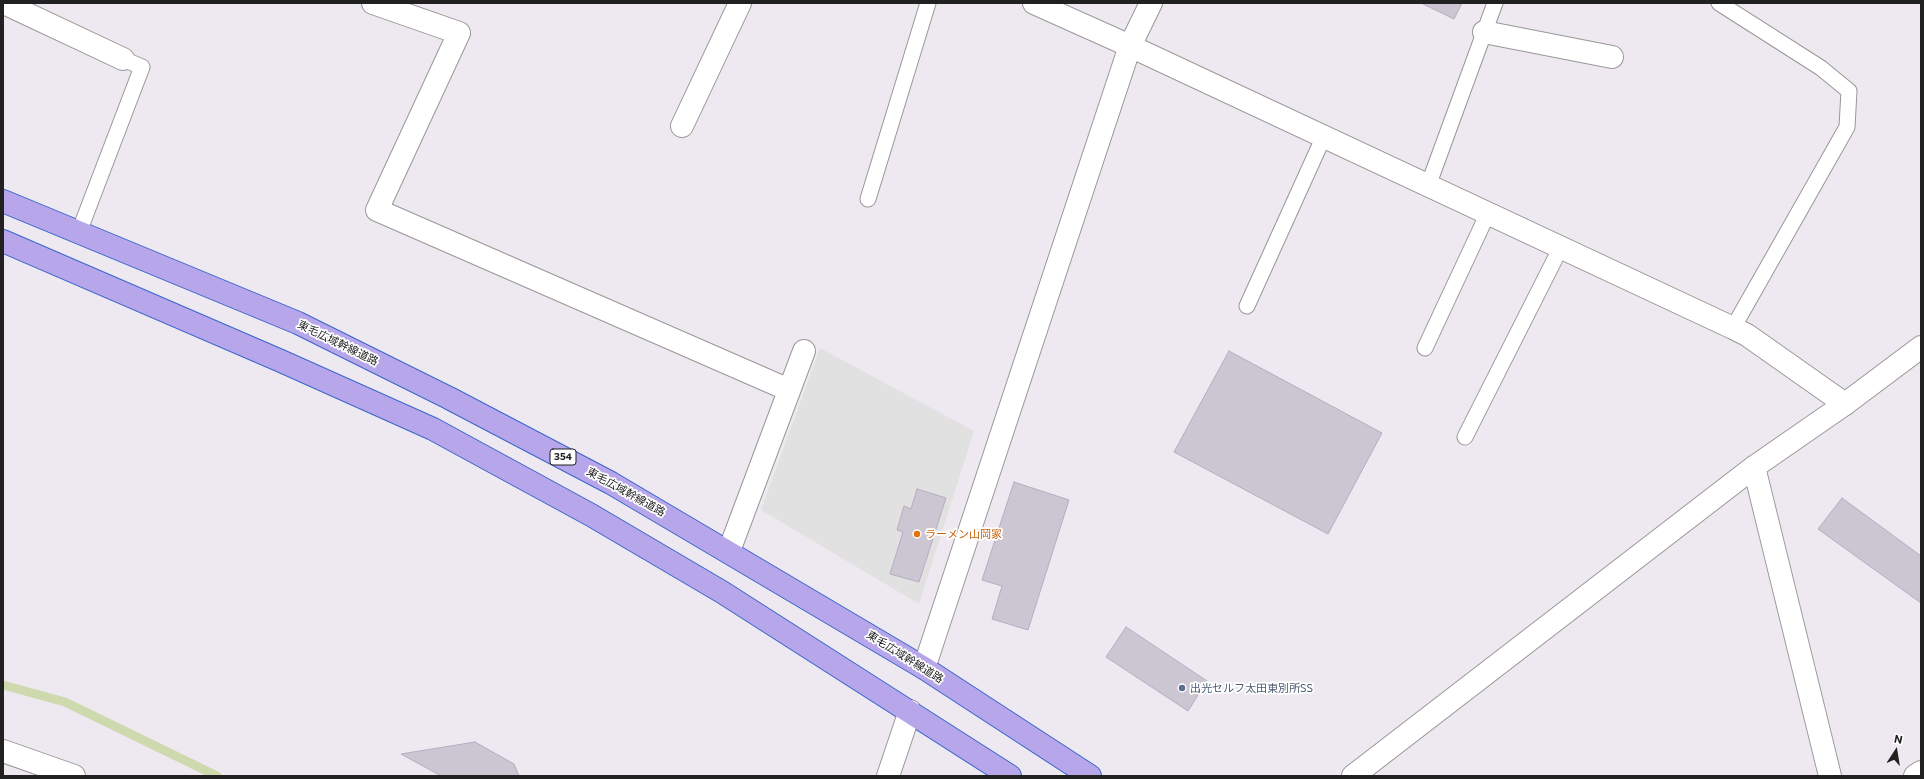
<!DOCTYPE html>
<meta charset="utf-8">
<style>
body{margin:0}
#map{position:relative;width:1924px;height:779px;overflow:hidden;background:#eee8f0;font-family:Commissioner,sans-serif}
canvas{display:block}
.frame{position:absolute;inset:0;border:4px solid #212121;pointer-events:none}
.north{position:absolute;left:1876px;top:731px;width:40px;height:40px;-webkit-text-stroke:3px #fff;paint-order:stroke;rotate:12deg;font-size:11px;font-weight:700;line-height:16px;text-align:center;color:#212121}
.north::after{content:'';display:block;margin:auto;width:14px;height:18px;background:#212121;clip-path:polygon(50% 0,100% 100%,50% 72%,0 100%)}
</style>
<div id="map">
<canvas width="1924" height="779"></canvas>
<div class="frame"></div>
<div class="north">N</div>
</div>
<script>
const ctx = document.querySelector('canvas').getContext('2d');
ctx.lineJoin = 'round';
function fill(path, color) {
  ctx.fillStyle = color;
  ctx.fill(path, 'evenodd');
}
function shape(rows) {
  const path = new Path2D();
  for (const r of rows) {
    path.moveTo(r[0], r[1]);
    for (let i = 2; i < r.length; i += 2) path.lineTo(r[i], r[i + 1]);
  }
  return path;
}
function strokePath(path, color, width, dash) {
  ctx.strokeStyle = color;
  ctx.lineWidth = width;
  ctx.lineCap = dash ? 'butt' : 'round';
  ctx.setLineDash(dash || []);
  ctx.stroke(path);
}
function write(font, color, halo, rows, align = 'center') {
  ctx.font = font + ' Commissioner,"Noto Sans JP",sans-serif';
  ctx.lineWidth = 3.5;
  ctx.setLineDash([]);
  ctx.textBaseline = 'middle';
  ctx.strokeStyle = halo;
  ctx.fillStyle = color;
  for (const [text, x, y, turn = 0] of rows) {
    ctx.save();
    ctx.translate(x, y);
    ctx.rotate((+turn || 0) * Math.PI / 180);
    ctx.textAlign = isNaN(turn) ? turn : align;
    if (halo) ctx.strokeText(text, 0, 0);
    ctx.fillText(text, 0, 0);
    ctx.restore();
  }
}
fill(shape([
 [820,348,974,431,919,604,761,510]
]), '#e1e1e1');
strokePath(shape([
 [3,685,65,702,217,776]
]), '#ced9ad', 9);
const building = shape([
 [1421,3,1462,3,1454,19,1421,3],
 [1229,351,1382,433,1328,534,1174,452,1229,351],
 [1014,482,1069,500,1028,630,992,619,1002,586,982,580,1014,482],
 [917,489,946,498,919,582,890,574,903,532,897,530,904,506,911,509,917,489],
 [1842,498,1921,556,1921,603,1818,529,1842,498],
 [1126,627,1207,681,1188,711,1106,657,1126,627],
 [475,742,514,764,519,776,441,776,401,754,475,742]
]);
fill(building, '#ccc6d2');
strokePath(building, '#b5acc1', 1);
const service = shape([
 [1719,3,1821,68,1849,91,1847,127,1733,328],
 [1428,186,1495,3],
 [868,199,928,3],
 [79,232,142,67,123,59],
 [1247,306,1324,136],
 [1425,348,1488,213],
 [1465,437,1561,247]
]);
const minor = shape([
 [4,3,123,59],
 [373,3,459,33,377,210,789,390],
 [1034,3,1130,46,1733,328,1747,335,1845,404],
 [1484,32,1612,57],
 [682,126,740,3],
 [729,551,804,351],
 [3,751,74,776],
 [888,776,910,711],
 [1915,776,1921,772]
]);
const tertiary = shape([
 [1754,467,1830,776],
 [924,668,1130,46,1151,3],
 [1353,776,1754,467,1845,404,1921,347]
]);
const trunk = shape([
 [3,201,298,323,449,398,611,483,924,668,1090,776],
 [3,241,281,361,433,429,591,515,722,592,1010,776]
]);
strokePath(service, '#989898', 17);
strokePath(minor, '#989898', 24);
strokePath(tertiary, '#989898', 24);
strokePath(trunk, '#3866cc', 24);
strokePath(service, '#fff', 15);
strokePath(minor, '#fff', 22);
strokePath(tertiary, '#fff', 22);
strokePath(trunk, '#b7a6ea', 22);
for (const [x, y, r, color] of [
 [917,534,4,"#e8710a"],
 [1182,688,4,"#5c6f8a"]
]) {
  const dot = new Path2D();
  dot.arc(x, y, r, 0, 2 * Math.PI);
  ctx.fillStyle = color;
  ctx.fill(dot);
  strokePath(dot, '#fff', 1.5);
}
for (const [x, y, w] of [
 [563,457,26]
]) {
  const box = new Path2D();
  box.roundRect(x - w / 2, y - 8, w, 16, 3);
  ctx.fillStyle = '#fff';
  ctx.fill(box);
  strokePath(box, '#212121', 1);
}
write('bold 10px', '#212121', null, [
 ["354",563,457]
]);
write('11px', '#212121', '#fff', [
 ["東毛広域幹線道路",338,343,26],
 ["東毛広域幹線道路",626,492,29],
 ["東毛広域幹線道路",905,657,32]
]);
write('11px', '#c56008', '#fff', [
 ["ラーメン山岡家",925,534]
], 'left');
write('11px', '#4e5e75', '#fff', [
 ["出光セルフ太田東別所SS",1190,688]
], 'left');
</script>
